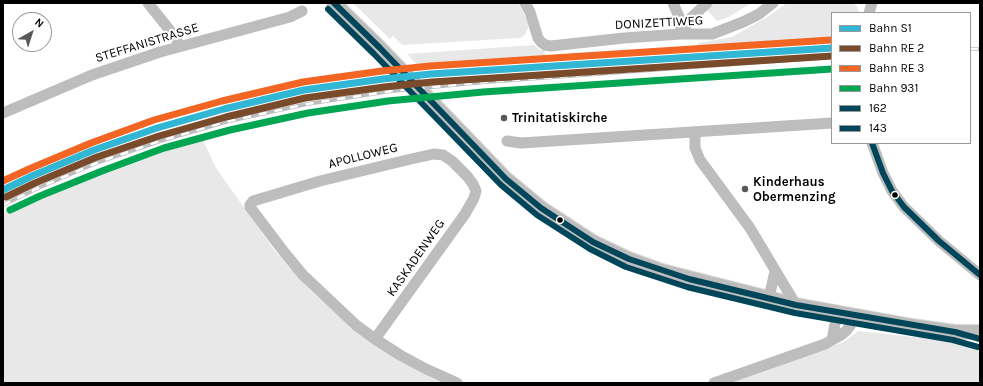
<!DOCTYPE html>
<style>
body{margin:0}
#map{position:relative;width:983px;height:386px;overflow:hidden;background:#fff;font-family:Karla,sans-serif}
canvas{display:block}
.frame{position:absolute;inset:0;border:4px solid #000;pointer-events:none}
.legend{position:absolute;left:831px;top:12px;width:140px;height:132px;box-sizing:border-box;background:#fff;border:1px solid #999;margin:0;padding:5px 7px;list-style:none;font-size:12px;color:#000}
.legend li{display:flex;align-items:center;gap:8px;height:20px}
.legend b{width:20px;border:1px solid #999}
.north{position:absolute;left:12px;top:12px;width:40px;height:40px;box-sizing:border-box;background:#fff;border:1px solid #999;border-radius:50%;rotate:39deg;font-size:11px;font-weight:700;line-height:16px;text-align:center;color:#000}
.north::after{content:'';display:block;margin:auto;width:14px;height:18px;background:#595959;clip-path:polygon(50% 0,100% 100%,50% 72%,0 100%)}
</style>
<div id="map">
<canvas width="983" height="386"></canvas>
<div class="frame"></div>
<ul class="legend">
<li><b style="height:5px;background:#31b6d4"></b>Bahn S1</li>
<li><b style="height:5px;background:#7a4b2a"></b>Bahn RE 2</li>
<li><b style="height:5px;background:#f26522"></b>Bahn RE 3</li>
<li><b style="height:5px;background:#00a651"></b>Bahn 931</li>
<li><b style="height:5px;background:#00465a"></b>162</li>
<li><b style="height:5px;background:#00465a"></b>143</li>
</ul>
<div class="north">N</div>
</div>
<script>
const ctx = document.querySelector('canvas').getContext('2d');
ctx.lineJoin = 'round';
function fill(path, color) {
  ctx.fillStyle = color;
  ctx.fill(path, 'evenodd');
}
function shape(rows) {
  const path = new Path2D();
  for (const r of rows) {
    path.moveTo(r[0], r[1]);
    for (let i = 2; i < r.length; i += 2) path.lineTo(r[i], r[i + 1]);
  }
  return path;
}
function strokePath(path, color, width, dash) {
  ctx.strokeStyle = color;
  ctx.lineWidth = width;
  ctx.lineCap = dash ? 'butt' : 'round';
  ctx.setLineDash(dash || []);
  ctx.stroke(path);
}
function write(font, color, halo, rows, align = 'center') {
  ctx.font = font + ' Karla,sans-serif';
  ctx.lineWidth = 4;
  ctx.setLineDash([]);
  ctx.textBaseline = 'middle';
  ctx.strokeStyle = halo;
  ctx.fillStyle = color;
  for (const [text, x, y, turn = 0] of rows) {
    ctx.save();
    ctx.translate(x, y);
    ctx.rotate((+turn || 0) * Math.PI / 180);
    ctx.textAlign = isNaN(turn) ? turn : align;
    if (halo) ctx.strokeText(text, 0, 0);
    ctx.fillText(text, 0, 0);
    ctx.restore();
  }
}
fill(shape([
 [353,3,518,3,528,22,528,28,524,36,519,38,402,45,393,36,390,39],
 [714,3,751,3,729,17,717,21,707,10],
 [787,3,852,3,857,6,859,13,832,13,832,40,698,50,698,43,732,37,769,16],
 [534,45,540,50,544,50,546,56,418,66,407,54],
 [201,136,216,168,240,202,278,255,310,290,358,333,395,358,431,378,444,383,3,383,3,213,45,190,147,151],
 [858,331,980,344,980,383,730,383,844,342]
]), '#e8e8e8');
const major = shape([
 [334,3,380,48,506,179,541,208,593,242,629,259,662,271,796,305,912,326,955,332,980,332]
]);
strokePath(major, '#dbdbdb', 16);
strokePath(shape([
 [148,3,176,38,179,47],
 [525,3,530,12,538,38,541,42,545,45,551,46,624,38,681,34,712,34,743,22,759,14,773,3],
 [673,3,680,19,681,34],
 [869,13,872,3],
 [681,34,690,19,707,3],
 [3,113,92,75,160,52,290,17,302,11],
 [695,132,695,148,700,160,750,228,796,305],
 [507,141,521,143,832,123],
 [872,143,883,173,892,191,904,207,939,241,980,275],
 [769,298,775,271],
 [375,339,465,214,474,198,476,191,473,184,467,176,452,161,443,155,434,154,411,159,320,181,253,201,250,205,250,207,284,252,303,275,356,325,375,339,400,355,426,369,457,383],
 [832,340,837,313],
 [714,383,825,344,841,335,847,330,850,326,852,315]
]), '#bdbdbd', 11);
strokePath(major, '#bdbdbd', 14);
const rail = shape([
 [970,49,980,49],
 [3,205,38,188,99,162,160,141,229,121,307,104,391,91,485,82,832,57]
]);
strokePath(rail, '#bdbdbd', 4);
strokePath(rail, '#fff', 2.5, [8]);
strokePath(shape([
 [334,3,380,48,506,179,541,208,593,242,629,259,689,279,796,305,955,332,980,339],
 [872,143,883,173,892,191,904,207,939,241,980,275]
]), '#00465a', 6);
strokePath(shape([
 [328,9,374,54,501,185,537,215,590,249,626,267,687,287,795,313,953,340,978,347]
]), '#00465a', 6);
strokePath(shape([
 [3,190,32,176,94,150,157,128,224,109,304,90,383,79,431,74,832,48]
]), '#31b6d4', 7);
strokePath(shape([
 [6,197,35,183,97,157,159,136,226,117,305,98,384,87,432,82,832,56]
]), '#7a4b2a', 7);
strokePath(shape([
 [3,181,29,169,91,143,154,120,222,101,303,82,382,71,430,66,831,40]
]), '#f26522', 7);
strokePath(shape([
 [10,210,40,196,102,171,164,148,230,130,308,113,388,101,483,92,832,69]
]), '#00a651', 7);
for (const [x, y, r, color] of [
 [504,118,4,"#595959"],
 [745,189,4,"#595959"],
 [895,195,3.5,"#000"],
 [560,220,3.5,"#000"]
]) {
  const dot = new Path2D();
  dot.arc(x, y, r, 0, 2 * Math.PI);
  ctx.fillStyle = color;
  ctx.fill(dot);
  strokePath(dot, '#fff', 1.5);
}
write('13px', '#000', '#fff', [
 ["DONIZETTIWEG",659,23,-3],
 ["STEFFANISTRASSE",147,43,-17],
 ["APOLLOWEG",363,156,-14],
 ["KASKADENWEG",416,258,-55]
]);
write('bold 13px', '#000', '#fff', [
 ["Trinitatiskirche",512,118],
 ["Kinderhaus",753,182],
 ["Obermenzing",753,197]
], 'left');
</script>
